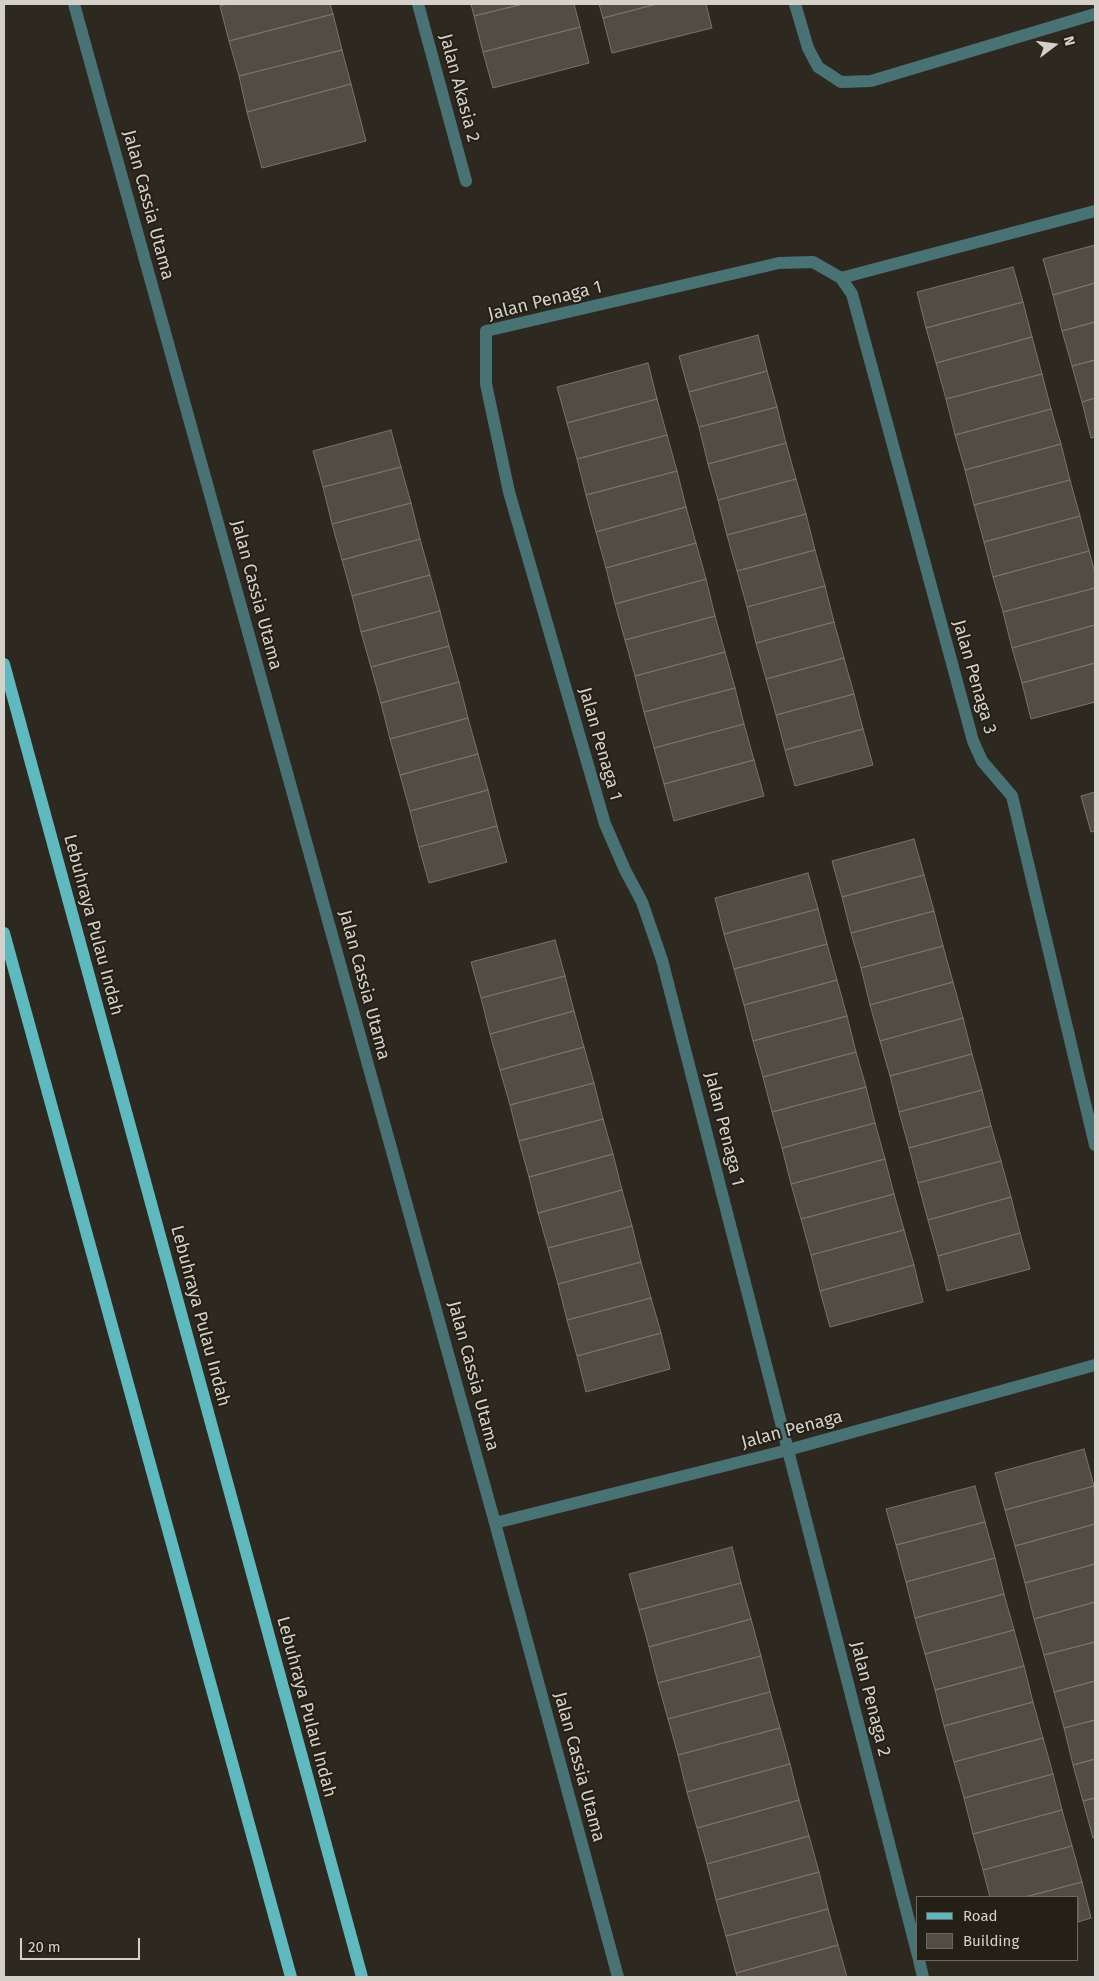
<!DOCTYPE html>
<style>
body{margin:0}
#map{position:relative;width:1099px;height:1981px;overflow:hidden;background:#2e2920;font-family:"Fira Sans",sans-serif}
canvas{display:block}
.frame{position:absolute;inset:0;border:5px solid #d4d1cb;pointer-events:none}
.legend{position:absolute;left:916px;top:1896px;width:162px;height:65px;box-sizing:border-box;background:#242016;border:1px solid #6a675e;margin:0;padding:6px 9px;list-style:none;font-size:15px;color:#d4d1cb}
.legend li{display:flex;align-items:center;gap:10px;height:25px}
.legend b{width:25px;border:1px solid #6a675e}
.north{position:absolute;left:1029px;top:20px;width:50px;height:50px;-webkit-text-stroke:4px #242016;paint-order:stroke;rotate:75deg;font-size:14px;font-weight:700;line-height:20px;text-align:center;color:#d4d1cb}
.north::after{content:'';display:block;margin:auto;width:18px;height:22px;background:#d4d1cb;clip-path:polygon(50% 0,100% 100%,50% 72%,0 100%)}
.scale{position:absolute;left:20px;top:1938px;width:120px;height:22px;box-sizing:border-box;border:2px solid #d4d1cb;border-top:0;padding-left:6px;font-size:15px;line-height:18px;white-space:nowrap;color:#d4d1cb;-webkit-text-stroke:4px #242016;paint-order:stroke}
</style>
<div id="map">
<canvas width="1099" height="1981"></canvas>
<div class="frame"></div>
<ul class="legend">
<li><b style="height:6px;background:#5ebabf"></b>Road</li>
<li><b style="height:14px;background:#534c42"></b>Building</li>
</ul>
<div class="north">N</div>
<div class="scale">20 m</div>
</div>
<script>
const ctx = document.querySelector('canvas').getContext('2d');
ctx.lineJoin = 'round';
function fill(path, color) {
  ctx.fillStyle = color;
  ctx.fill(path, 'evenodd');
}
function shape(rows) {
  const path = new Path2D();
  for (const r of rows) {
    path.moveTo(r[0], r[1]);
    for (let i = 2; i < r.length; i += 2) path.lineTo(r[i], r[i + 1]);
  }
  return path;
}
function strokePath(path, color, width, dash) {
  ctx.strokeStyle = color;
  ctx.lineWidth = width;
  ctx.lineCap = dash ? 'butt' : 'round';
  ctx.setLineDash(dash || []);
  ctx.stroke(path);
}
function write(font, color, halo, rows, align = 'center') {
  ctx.font = font + ' "Fira Sans",sans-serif';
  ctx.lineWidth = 4;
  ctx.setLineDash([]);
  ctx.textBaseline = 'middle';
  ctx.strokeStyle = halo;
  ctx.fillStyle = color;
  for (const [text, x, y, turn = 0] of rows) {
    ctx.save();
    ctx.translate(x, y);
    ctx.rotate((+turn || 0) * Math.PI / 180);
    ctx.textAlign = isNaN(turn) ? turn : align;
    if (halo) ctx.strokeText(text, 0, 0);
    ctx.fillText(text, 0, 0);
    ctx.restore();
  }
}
const building = shape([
 [228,4,330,4,333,14,229,41,220,6,228,4],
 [471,4,523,4,474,16,471,4],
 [523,4,574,4,580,27,483,52,474,16,523,4],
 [599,4,657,4,603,18,599,4],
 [657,4,706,4,712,28,612,53,603,18,657,4],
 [333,14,342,50,239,76,229,41,333,14],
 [580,27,589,63,493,88,483,52,580,27],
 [342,50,351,84,247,112,239,76,342,50],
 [351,84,366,141,262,168,247,112,351,84],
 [1095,245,1095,283,1053,295,1043,259,1095,245],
 [1013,267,1023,302,926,328,917,292,1013,267],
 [1095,283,1095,322,1062,331,1053,295,1095,283],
 [1023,302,1032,337,936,363,926,328,1023,302],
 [1095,322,1095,360,1072,366,1062,331,1095,322],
 [758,335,767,371,689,392,679,356,758,335],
 [1032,337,1042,374,946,399,936,363,1032,337],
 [1095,360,1095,398,1082,402,1072,366,1095,360],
 [648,363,657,399,567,423,557,387,648,363],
 [767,371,777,407,699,427,689,392,767,371],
 [1042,374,1051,409,955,435,946,399,1042,374],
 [1095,398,1095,437,1091,438,1082,402,1095,398],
 [657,399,667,435,577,459,567,423,657,399],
 [777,407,786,443,708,464,699,427,777,407],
 [1051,409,1061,444,965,470,955,435,1051,409],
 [391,430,401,467,323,487,313,451,391,430],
 [667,435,677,471,586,495,577,459,667,435],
 [786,443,796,479,718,500,708,464,786,443],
 [1061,444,1070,480,974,505,965,470,1061,444],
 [401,467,411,503,332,524,323,487,401,467],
 [677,471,686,507,596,532,586,495,677,471],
 [796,479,806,514,727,535,718,500,796,479],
 [1070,480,1080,516,984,542,974,505,1070,480],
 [411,503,420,539,342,560,332,524,411,503],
 [686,507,696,543,606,568,596,532,686,507],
 [806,514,815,550,737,571,727,535,806,514],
 [1080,516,1089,551,993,577,984,542,1080,516],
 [420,539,430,575,352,596,342,560,420,539],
 [696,543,706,579,615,604,606,568,696,543],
 [815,550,825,586,747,607,737,571,815,550],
 [1089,551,1095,573,1095,588,1003,612,993,577,1089,551],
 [430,575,440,611,361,632,352,596,430,575],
 [706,579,715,616,625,640,615,604,706,579],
 [825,586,834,622,756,643,747,607,825,586],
 [1095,588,1095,625,1012,648,1003,612,1095,588],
 [440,611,449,646,371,667,361,632,440,611],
 [715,616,725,652,635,676,625,640,715,616],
 [834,622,844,658,766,679,756,643,834,622],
 [1095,625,1095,663,1022,683,1012,648,1095,625],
 [449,646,459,682,381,703,371,667,449,646],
 [725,652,735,688,644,712,635,676,725,652],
 [844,658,854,694,776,715,766,679,844,658],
 [1095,663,1095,702,1031,719,1022,683,1095,663],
 [459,682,468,718,390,739,381,703,459,682],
 [735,688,744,724,654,748,644,712,735,688],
 [854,694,863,729,785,750,776,715,854,694],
 [468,718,478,754,400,775,390,739,468,718],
 [744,724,754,760,664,784,654,748,744,724],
 [863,729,873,765,795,786,785,750,863,729],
 [478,754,488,790,410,811,400,775,478,754],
 [754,760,764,796,674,821,664,784,754,760],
 [488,790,497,826,419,847,410,811,488,790],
 [1095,792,1095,831,1091,832,1081,796,1095,792],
 [497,826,507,862,429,883,419,847,497,826],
 [914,839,924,875,842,897,832,861,914,839],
 [808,873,818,909,724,934,715,898,808,873],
 [924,875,934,911,851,933,842,897,924,875],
 [818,909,827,944,734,969,724,934,818,909],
 [934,911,943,946,861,968,851,933,934,911],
 [555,940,565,976,481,998,471,962,555,940],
 [827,944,837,980,744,1005,734,969,827,944],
 [943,946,953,982,870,1005,861,968,943,946],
 [565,976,574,1011,490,1034,481,998,565,976],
 [837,980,847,1016,753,1041,744,1005,837,980],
 [953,982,963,1018,880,1041,870,1005,953,982],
 [574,1011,584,1047,500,1070,490,1034,574,1011],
 [847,1016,856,1052,763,1077,753,1041,847,1016],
 [963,1018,972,1054,890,1076,880,1041,963,1018],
 [584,1047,594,1083,510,1105,500,1070,584,1047],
 [856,1052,866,1087,772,1112,763,1077,856,1052],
 [972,1054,982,1090,899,1112,890,1076,972,1054],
 [594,1083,603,1119,519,1141,510,1105,594,1083],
 [866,1087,875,1123,782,1148,772,1112,866,1087],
 [982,1090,991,1126,909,1148,899,1112,982,1090],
 [603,1119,613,1154,529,1177,519,1141,603,1119],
 [875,1123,885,1159,791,1184,782,1148,875,1123],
 [991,1126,1001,1161,918,1183,909,1148,991,1126],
 [613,1154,622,1190,538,1213,529,1177,613,1154],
 [885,1159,894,1194,801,1219,791,1184,885,1159],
 [1001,1161,1011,1197,928,1220,918,1183,1001,1161],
 [622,1190,632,1226,548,1248,538,1213,622,1190],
 [894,1194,904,1230,811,1255,801,1219,894,1194],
 [1011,1197,1020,1233,938,1256,928,1220,1011,1197],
 [632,1226,641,1262,558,1284,548,1248,632,1226],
 [904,1230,914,1265,820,1291,811,1255,904,1230],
 [1020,1233,1030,1269,947,1291,938,1256,1020,1233],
 [641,1262,651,1298,567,1320,558,1284,641,1262],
 [914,1265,923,1302,830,1327,820,1291,914,1265],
 [651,1298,661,1333,577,1356,567,1320,651,1298],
 [661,1333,670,1369,586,1392,577,1356,661,1333],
 [1084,1449,1094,1486,1005,1510,995,1473,1084,1449],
 [975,1486,985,1522,896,1545,886,1509,975,1486],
 [1094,1486,1095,1524,1015,1546,1005,1510,1094,1486],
 [985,1522,995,1558,906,1582,896,1545,985,1522],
 [1095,1524,1095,1564,1025,1583,1015,1546,1095,1524],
 [732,1547,741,1583,639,1610,629,1574,732,1547],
 [995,1558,1004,1594,915,1618,906,1582,995,1558],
 [1095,1564,1095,1602,1034,1619,1025,1583,1095,1564],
 [741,1583,751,1619,649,1647,639,1610,741,1583],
 [1004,1594,1014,1630,925,1654,915,1618,1004,1594],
 [1095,1602,1095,1642,1044,1655,1034,1619,1095,1602],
 [751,1619,761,1656,658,1683,649,1647,751,1619],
 [1014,1630,1024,1666,935,1690,925,1654,1014,1630],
 [1095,1642,1095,1681,1054,1692,1044,1655,1095,1642],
 [761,1656,770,1692,668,1719,658,1683,761,1656],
 [1024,1666,1033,1702,944,1726,935,1690,1024,1666],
 [1095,1681,1095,1720,1064,1728,1054,1692,1095,1681],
 [770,1692,780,1728,678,1755,668,1719,770,1692],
 [1033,1702,1043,1738,954,1762,944,1726,1033,1702],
 [1095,1720,1095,1759,1073,1765,1064,1728,1095,1720],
 [780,1728,790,1764,687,1792,678,1755,780,1728],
 [1043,1738,1053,1774,964,1798,954,1762,1043,1738],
 [1095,1759,1095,1798,1083,1801,1073,1765,1095,1759],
 [790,1764,799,1800,697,1828,687,1792,790,1764],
 [1053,1774,1062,1810,973,1834,964,1798,1053,1774],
 [1095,1798,1095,1837,1093,1838,1083,1801,1095,1798],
 [799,1800,809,1836,707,1864,697,1828,799,1800],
 [1062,1810,1072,1846,983,1870,973,1834,1062,1810],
 [809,1836,819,1872,716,1900,707,1864,809,1836],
 [1072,1846,1082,1882,1025,1897,990,1897,983,1870,1072,1846],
 [819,1872,828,1909,726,1936,716,1900,819,1872],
 [1082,1882,1091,1918,1078,1922,1078,1897,1025,1897,1082,1882],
 [828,1909,838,1945,736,1973,726,1936,828,1909],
 [838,1945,847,1977,737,1977,736,1973,838,1945]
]);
fill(building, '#534c42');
strokePath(building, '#7b7369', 1);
strokePath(shape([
 [74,4,495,1523,618,1977],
 [418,4,466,181],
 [795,4,808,48,818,67,841,82,871,81,1095,14],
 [841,278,1095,211],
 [495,1523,788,1450,1095,1365],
 [918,1956,662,960,642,902,625,870,605,824,509,492,486,384,486,331,779,263,813,262,841,278,852,294,973,741,982,761,1012,796,1095,1145],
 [919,1960,923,1977]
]), '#487274', 12);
strokePath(shape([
 [4,664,362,1977],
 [4,933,291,1977]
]), '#5ebabf', 12);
write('18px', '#d4d1cb', '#242016', [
 ["Jalan Akasia 2",459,88,75],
 ["Jalan Cassia Utama",148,205,75],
 ["Jalan Penaga 1",545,301,-14],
 ["Jalan Cassia Utama",256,595,75],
 ["Jalan Penaga 3",974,677,74],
 ["Jalan Penaga 1",600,744,74],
 ["Lebuhraya Pulau Indah",93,925,75],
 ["Jalan Cassia Utama",364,985,75],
 ["Jalan Penaga 1",724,1129,76],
 ["Lebuhraya Pulau Indah",200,1316,75],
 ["Jalan Cassia Utama",473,1376,75],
 ["Jalan Penaga",792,1430,-15],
 ["Jalan Penaga 2",870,1699,76],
 ["Lebuhraya Pulau Indah",306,1707,75],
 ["Jalan Cassia Utama",579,1767,75]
]);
</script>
